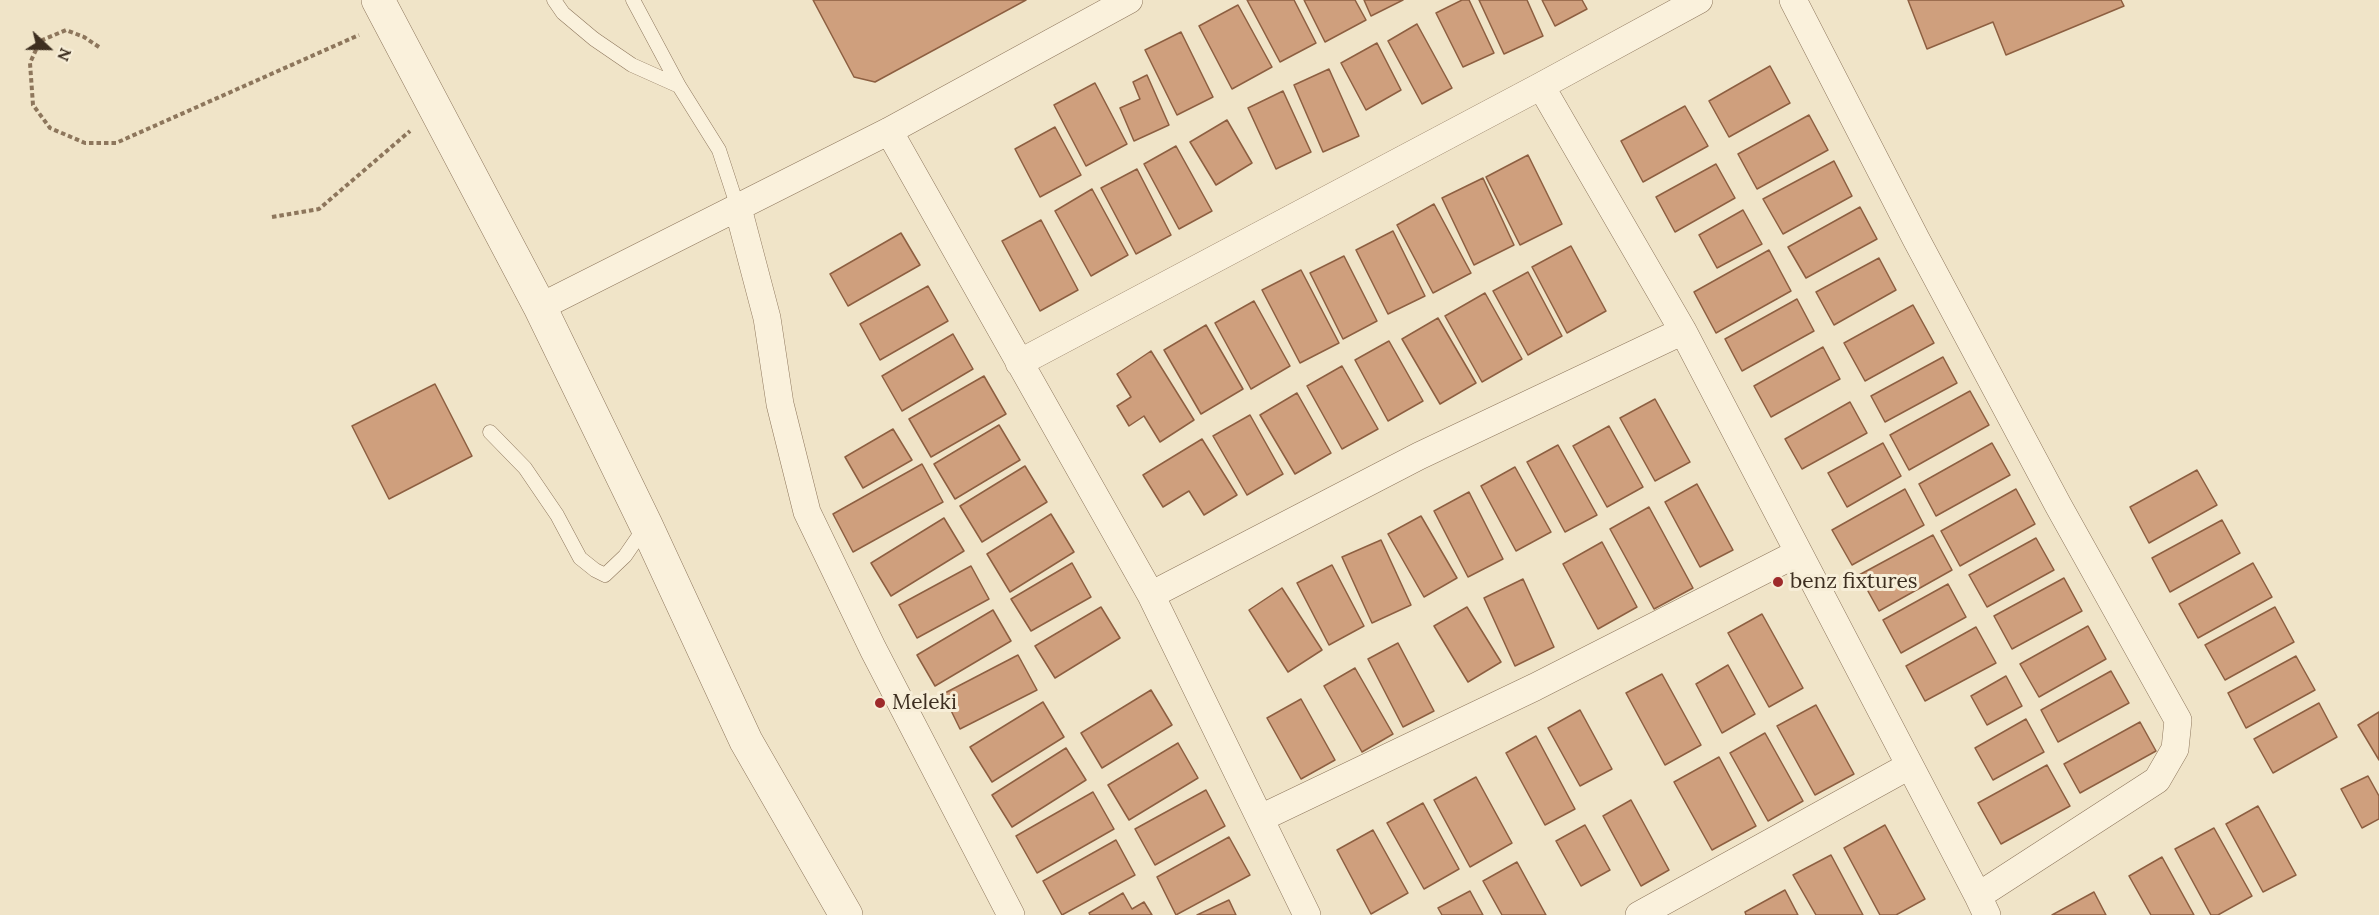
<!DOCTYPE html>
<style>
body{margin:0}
#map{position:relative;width:2379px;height:915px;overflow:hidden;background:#f0e4c8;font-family:Lora,serif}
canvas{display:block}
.north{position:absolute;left:18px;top:18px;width:60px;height:60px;-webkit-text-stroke:4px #f7eed8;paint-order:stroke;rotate:112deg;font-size:16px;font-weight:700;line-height:24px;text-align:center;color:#3d2e20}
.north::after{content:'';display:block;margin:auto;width:21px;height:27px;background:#3d2e20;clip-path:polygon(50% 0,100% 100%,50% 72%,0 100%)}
</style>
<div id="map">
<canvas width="2379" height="915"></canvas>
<div class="north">N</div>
</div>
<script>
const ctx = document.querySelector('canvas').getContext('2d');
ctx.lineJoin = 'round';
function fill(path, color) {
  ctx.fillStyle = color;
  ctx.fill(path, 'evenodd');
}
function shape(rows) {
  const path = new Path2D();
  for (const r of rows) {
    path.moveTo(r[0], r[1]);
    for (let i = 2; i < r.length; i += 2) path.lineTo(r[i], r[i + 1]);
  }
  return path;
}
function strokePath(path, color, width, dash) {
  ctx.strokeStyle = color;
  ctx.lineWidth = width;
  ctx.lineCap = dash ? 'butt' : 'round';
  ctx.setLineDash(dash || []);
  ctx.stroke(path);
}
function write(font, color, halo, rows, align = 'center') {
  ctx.font = font + ' Lora,serif';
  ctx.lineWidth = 6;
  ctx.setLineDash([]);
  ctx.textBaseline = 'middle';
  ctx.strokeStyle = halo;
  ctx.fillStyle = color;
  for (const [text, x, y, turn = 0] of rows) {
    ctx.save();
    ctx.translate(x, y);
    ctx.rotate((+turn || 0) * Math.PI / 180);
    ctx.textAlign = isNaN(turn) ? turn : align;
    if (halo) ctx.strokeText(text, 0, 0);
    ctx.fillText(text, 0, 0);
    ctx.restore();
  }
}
const building = shape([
 [813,0,1026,0,875,82,854,77,813,0],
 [1247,0,1294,0,1316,43,1280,62,1247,0],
 [1304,0,1355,0,1366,20,1325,42,1304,0],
 [1364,0,1403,0,1371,16,1364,0],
 [1462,0,1469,0,1494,53,1463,67,1436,13,1462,0],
 [1479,0,1527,0,1543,36,1504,54,1479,0],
 [1542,0,1582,0,1587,9,1555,26,1542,0],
 [1908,0,2121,0,2124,6,2006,55,1993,22,1927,49,1908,0],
 [1238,5,1272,67,1232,89,1199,26,1238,5],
 [1417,24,1452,88,1422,104,1388,41,1417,24],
 [1181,32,1213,97,1177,115,1145,50,1181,32],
 [1377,43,1401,90,1366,110,1341,63,1377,43],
 [1770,66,1790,103,1729,137,1709,101,1770,66],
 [1329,69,1359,136,1323,152,1294,85,1329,69],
 [1147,75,1169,125,1134,141,1120,108,1140,99,1133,82,1147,75],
 [1095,83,1127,144,1086,166,1054,105,1095,83],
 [1283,91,1311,152,1276,169,1248,108,1283,91],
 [1685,106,1708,146,1643,182,1621,141,1685,106],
 [1809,115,1828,150,1757,189,1738,154,1809,115],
 [1227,120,1252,163,1216,185,1190,142,1227,120],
 [1055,127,1081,175,1040,197,1015,149,1055,127],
 [1176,146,1212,211,1179,229,1144,164,1176,146],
 [1528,155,1562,224,1520,245,1486,177,1528,155],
 [1834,161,1852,196,1783,234,1763,199,1834,161],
 [1716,164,1735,198,1675,232,1656,197,1716,164],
 [1137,169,1171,235,1136,254,1101,188,1137,169],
 [1483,178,1514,245,1474,265,1442,198,1483,178],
 [1092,189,1128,255,1091,276,1055,211,1092,189],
 [1434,204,1471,273,1433,293,1397,225,1434,204],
 [1860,207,1877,239,1806,278,1788,247,1860,207],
 [1743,210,1762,244,1717,268,1699,235,1743,210],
 [1041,220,1078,290,1040,311,1002,241,1041,220],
 [1393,231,1425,296,1388,314,1356,250,1393,231],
 [901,233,920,265,848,306,830,274,901,233],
 [1571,246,1606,311,1567,333,1532,267,1571,246],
 [1769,250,1791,291,1716,333,1694,292,1769,250],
 [1344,256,1377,321,1343,339,1310,273,1344,256],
 [1879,258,1896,290,1834,325,1816,292,1879,258],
 [1301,270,1339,343,1300,363,1262,290,1301,270],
 [1528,272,1562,336,1528,355,1493,291,1528,272],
 [928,286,948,321,880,360,860,324,928,286],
 [1485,293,1522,359,1482,382,1445,316,1485,293],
 [1797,299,1814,331,1742,371,1725,339,1797,299],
 [1254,301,1290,366,1251,389,1215,323,1254,301],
 [1913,305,1934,343,1865,381,1844,343,1913,305],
 [1438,318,1476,383,1440,404,1402,339,1438,318],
 [1206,325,1243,389,1201,414,1164,350,1206,325],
 [953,334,973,369,902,411,882,376,953,334],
 [1389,341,1423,401,1388,421,1355,360,1389,341],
 [1823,347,1840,379,1771,417,1754,386,1823,347],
 [1151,351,1194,420,1160,442,1144,416,1129,426,1117,406,1131,397,1117,374,1151,351],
 [1943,357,1957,383,1885,422,1871,396,1943,357],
 [1342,366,1378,429,1342,449,1307,386,1342,366],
 [984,376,1006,414,931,457,909,419,984,376],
 [435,384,472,456,389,499,352,426,435,384],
 [1970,391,1989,425,1909,470,1890,435,1970,391],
 [1297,393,1331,453,1295,474,1260,415,1297,393],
 [1655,399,1690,462,1655,481,1620,418,1655,399],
 [1850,402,1867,433,1802,469,1785,439,1850,402],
 [1250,415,1283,474,1247,495,1213,436,1250,415],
 [999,425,1020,460,955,499,934,464,999,425],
 [1609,426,1643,487,1607,507,1573,446,1609,426],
 [893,429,912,460,863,488,845,457,893,429],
 [1202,439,1237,495,1204,515,1189,491,1163,507,1143,475,1202,439],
 [1883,443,1901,476,1847,507,1828,473,1883,443],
 [1992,443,2010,475,1936,516,1919,484,1992,443],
 [1558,445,1597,515,1565,532,1527,462,1558,445],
 [922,464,943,502,853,552,833,514,922,464],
 [1025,466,1047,502,982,542,960,506,1025,466],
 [1515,467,1551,532,1516,551,1481,486,1515,467],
 [2197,470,2217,505,2149,543,2130,507,2197,470],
 [1697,484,1733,550,1700,567,1665,502,1697,484],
 [1905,489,1924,525,1852,565,1832,530,1905,489],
 [2016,489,2035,524,1960,566,1941,531,2016,489],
 [1469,492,1503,559,1468,577,1434,511,1469,492],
 [1649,507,1693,588,1654,609,1610,529,1649,507],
 [1051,514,1074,552,1010,592,987,554,1051,514],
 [1421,516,1457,578,1424,597,1388,534,1421,516],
 [944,518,964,551,891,596,871,563,944,518],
 [2222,520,2240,553,2170,592,2152,558,2222,520],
 [1933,535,1952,570,1879,611,1859,575,1933,535],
 [2036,538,2054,570,1987,607,1969,575,2036,538],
 [1381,540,1411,605,1372,623,1342,557,1381,540],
 [1602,542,1637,607,1598,629,1563,564,1602,542],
 [1072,563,1091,597,1031,631,1011,599,1072,563],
 [2253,563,2272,597,2198,638,2179,604,2253,563],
 [1332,565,1364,626,1329,645,1297,583,1332,565],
 [971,566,989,599,917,638,899,605,971,566],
 [2064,578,2082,611,2012,649,1994,616,2064,578],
 [1523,579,1554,647,1515,666,1484,598,1523,579],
 [1948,584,1966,617,1901,653,1883,620,1948,584],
 [1282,588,1322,650,1288,672,1249,610,1282,588],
 [1101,607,1120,638,1055,678,1035,646,1101,607],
 [1467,607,1501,662,1468,682,1434,626,1467,607],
 [2275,607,2294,642,2225,680,2205,645,2275,607],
 [993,610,1011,641,935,686,917,655,993,610],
 [1762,614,1803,688,1769,707,1728,633,1762,614],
 [2088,626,2106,659,2039,697,2020,664,2088,626],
 [1976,627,1996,663,1925,701,1906,666,1976,627],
 [1398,643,1434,711,1403,727,1368,659,1398,643],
 [1018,655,1037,690,960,729,943,694,1018,655],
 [2296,656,2315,690,2246,728,2228,693,2296,656],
 [1728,665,1755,714,1722,733,1696,684,1728,665],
 [1355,668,1393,734,1362,752,1324,686,1355,668],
 [2111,671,2129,703,2058,742,2041,710,2111,671],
 [1662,674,1701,745,1665,765,1626,693,1662,674],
 [2006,676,2022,706,1987,725,1971,696,2006,676],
 [1151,690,1172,725,1102,768,1081,733,1151,690],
 [1301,699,1335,760,1301,779,1267,718,1301,699],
 [1043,702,1064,737,992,782,970,747,1043,702],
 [2319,703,2337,737,2273,773,2254,739,2319,703],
 [1816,705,1854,774,1815,795,1777,726,1816,705],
 [1580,710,1612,769,1580,786,1548,728,1580,710],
 [2379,712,2379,760,2358,725,2379,712],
 [2026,719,2044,752,1993,780,1975,748,2026,719],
 [2140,722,2156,751,2080,793,2064,764,2140,722],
 [1765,733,1803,801,1768,821,1730,753,1765,733],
 [1536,736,1575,809,1545,825,1506,753,1536,736],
 [1178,743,1198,778,1129,820,1108,785,1178,743],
 [1066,748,1086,780,1012,827,992,795,1066,748],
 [1719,757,1756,826,1712,850,1674,782,1719,757],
 [2047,765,2070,806,2001,844,1978,803,2047,765],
 [2368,776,2379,796,2379,819,2362,828,2341,789,2368,776],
 [1476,777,1512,843,1470,867,1434,800,1476,777],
 [1206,790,1225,826,1155,865,1135,829,1206,790],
 [1093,792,1114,829,1037,873,1016,836,1093,792],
 [1631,800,1669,870,1641,886,1603,816,1631,800],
 [1423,803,1459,869,1424,889,1387,823,1423,803],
 [2258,806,2296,875,2263,892,2226,824,2258,806],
 [1585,825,1610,870,1581,886,1556,841,1585,825],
 [1885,825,1925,899,1896,915,1880,915,1844,848,1885,825],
 [2214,828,2252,896,2218,915,2211,915,2175,849,2214,828],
 [1373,830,1408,893,1371,914,1337,850,1373,830],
 [1229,837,1250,875,1176,915,1157,877,1229,837],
 [1116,840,1135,875,1062,915,1043,881,1116,840],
 [1831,855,1863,915,1816,915,1793,875,1831,855],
 [2162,857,2194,915,2151,915,2129,876,2162,857],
 [1517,862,1546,915,1502,915,1483,881,1517,862],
 [1785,890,1798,915,1746,915,1745,912,1785,890],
 [1470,891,1483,915,1442,915,1438,908,1470,891],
 [2094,892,2106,915,2052,915,2094,892],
 [1123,893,1132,909,1144,902,1152,915,1090,915,1089,913,1123,893],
 [1229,900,1236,915,1197,915,1229,900]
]);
fill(building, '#cf9f7d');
strokePath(building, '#8d5f41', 1.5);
const service = shape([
 [554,0,563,13,594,39,632,65,679,86],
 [633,0,679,86,719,150,738,208],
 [490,432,525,468,557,515,580,558,595,570,605,575,625,556,645,527]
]);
const minor = shape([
 [1793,0,1916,239,2058,505,2178,720,2175,749,2157,780,1978,896,1987,915],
 [1541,86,1683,331,1978,896],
 [889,131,1151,595,1307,915],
 [738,208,767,318,780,404,807,512,873,649,1011,915],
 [540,307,889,131,1129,0],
 [1019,363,1541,86,1699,0],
 [1151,595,1419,456,1683,331],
 [1261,818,1535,687,1798,553],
 [1639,915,1909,766]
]);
const tertiary = shape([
 [378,0,540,307,646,525,746,741,846,915]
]);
strokePath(service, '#8d765c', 15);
strokePath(minor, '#8d765c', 28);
strokePath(tertiary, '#8d765c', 34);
strokePath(shape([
 [99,47,84,37,66,30,40,41,30,63,33,105,50,128,85,143,116,143,359,35],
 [272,217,319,209,410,131]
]), '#8d765c', 4, [4.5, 3]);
strokePath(service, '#faf1dc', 14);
strokePath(minor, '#faf1dc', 27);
strokePath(tertiary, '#faf1dc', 33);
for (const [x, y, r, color] of [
 [1778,582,6,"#9e2a2b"],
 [880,703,6,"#9e2a2b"]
]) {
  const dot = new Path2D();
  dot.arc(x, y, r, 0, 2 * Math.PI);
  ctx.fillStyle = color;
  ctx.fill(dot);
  strokePath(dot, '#f7eed8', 2);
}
write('21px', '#3d2e20', '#f7eed8', [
 ["benz fixtures",1790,582],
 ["Meleki",892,703]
], 'left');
</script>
